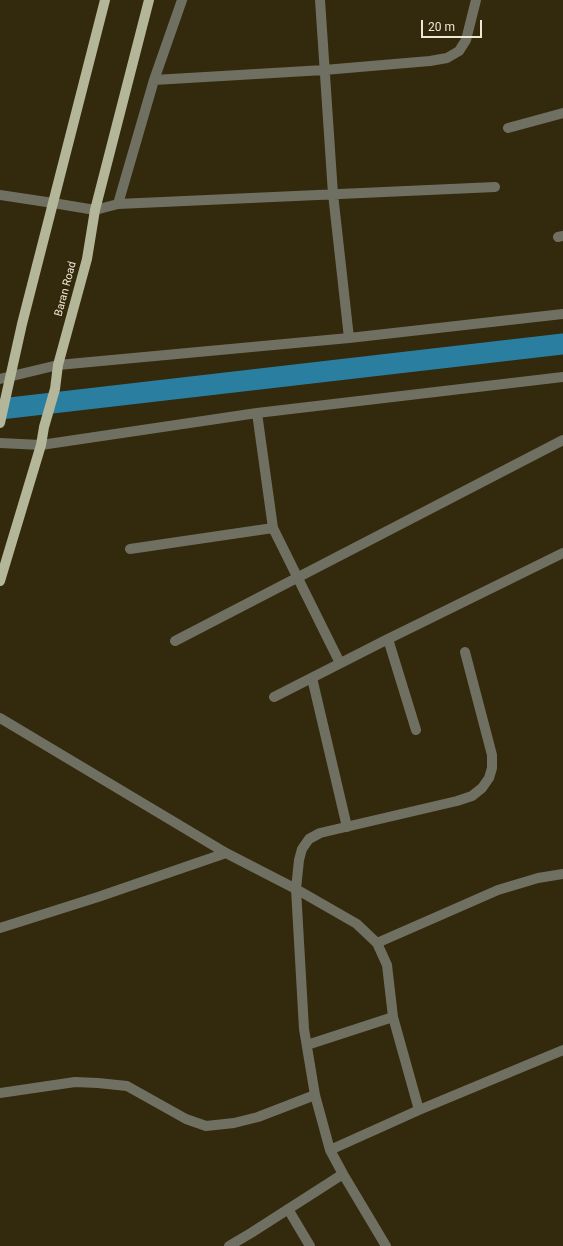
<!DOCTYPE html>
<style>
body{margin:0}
#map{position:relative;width:563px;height:1246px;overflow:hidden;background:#33290c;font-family:Roboto,sans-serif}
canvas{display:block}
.scale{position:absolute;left:421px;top:20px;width:61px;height:18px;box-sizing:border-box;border:2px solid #ede7d6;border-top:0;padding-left:5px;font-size:12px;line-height:14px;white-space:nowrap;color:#ede7d6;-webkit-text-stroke:3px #33290c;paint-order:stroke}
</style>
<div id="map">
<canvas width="563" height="1246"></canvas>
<div class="scale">20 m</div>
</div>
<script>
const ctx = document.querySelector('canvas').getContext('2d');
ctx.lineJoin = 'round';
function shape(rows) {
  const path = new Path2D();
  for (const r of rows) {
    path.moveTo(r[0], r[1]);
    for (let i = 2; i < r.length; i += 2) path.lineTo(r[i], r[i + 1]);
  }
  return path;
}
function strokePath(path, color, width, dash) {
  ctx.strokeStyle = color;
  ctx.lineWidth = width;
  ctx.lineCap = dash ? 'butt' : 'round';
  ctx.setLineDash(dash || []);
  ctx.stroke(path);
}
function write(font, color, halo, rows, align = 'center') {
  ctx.font = font + ' Roboto,sans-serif';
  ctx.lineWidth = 3;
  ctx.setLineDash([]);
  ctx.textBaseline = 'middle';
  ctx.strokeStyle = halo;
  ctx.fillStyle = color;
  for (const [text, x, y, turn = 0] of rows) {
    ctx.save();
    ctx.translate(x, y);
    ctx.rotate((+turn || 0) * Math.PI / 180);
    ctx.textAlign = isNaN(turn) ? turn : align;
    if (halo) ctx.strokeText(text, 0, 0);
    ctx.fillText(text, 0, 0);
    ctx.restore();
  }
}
strokePath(shape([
 [0,409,563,344]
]), '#2a7fa0', 21);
strokePath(shape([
 [320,0,333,194,349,338],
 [154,80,324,70,430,61,447,58,459,51,466,40,476,0],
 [508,128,563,113],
 [0,195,53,203,95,210,118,204,495,187],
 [118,204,154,80,182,0],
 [558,237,563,236],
 [0,379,58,365,349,338,563,314],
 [257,413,273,528,340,663],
 [0,443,41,445,257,413,563,377],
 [130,549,273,528],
 [388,639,416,730],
 [175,641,563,440],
 [312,678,347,827],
 [274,697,388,639,563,553],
 [0,718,226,853,296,889,357,924,377,943,498,890,538,878,563,874],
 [0,928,98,897,226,853],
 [377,943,387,965,393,1017,419,1110],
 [307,1045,393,1017],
 [0,1093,75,1082,98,1083,127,1086,186,1119,206,1126,234,1123,258,1117,315,1095,304,1029,296,889,299,860,302,849,309,839,320,833,457,801,472,796,482,788,489,778,492,768,492,755,465,652],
 [315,1095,330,1150,343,1174,386,1246],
 [330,1150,419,1110,563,1050],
 [288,1209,310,1246],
 [229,1246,251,1233,343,1174]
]), '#6f7062', 10);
strokePath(shape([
 [0,423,22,324,105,0],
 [0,581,41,445,44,427,55,389,58,365,87,259,95,210,149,0]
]), '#b4b699', 10);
write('11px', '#ede7d6', '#33290c', [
 ["Baran Road",66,289,-75]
]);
</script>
